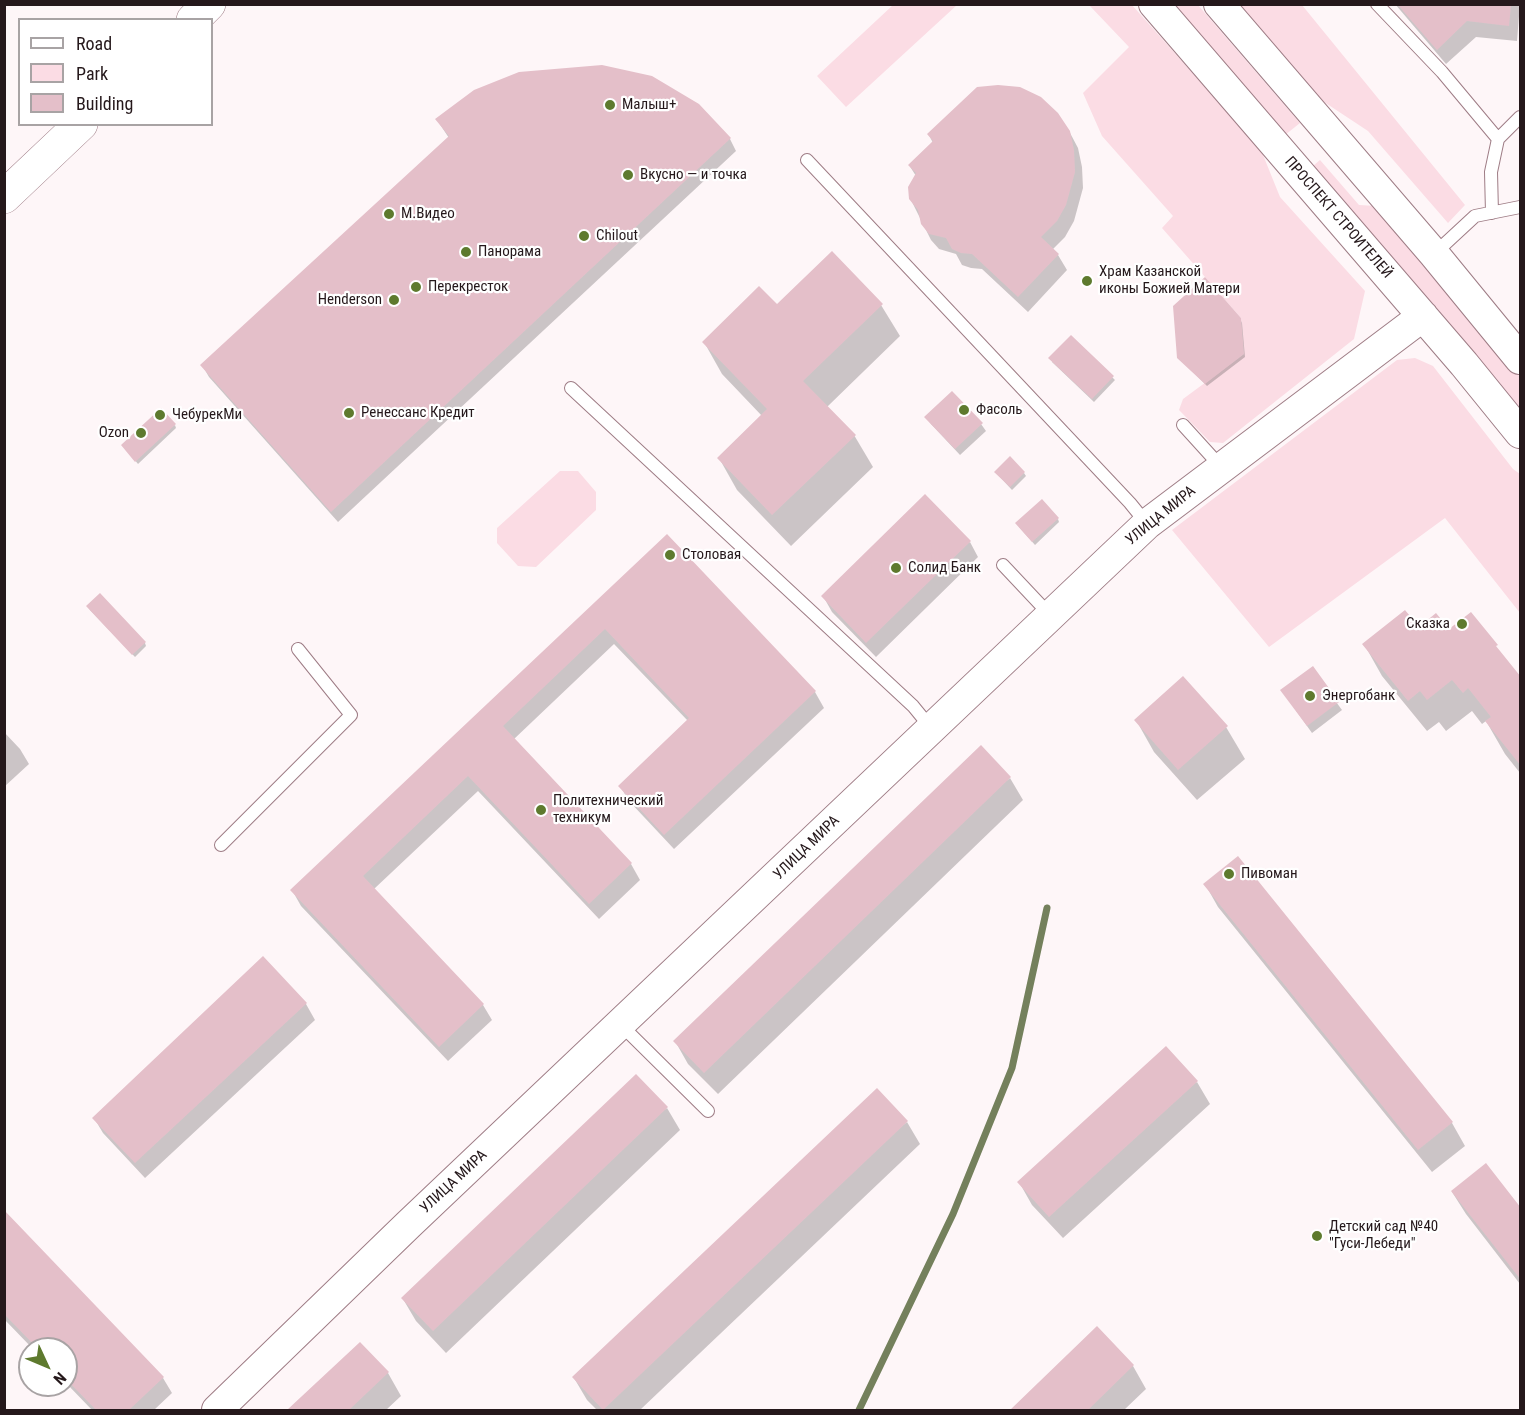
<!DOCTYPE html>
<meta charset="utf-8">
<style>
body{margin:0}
#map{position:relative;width:1525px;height:1415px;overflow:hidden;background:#fef6f8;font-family:"Roboto Condensed",sans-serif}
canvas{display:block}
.frame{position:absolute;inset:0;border:6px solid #25181b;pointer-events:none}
.legend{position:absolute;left:18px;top:18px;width:195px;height:108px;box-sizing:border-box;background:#fff;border:2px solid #a8a3a4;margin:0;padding:8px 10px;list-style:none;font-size:18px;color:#25181b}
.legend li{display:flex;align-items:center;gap:12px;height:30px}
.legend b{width:30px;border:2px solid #a8a3a4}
.north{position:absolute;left:18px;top:1337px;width:60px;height:60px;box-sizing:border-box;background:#fff;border:2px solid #a8a3a4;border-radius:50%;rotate:134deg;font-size:16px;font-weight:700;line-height:24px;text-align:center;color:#25181b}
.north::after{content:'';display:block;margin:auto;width:21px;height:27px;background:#5e7a2e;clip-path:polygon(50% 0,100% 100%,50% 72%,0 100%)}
</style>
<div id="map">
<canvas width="1525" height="1415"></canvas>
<div class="frame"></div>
<ul class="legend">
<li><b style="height:8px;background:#fff"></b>Road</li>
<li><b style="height:16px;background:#fbdce4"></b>Park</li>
<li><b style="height:16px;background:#e4bfc9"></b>Building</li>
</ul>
<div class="north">N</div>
</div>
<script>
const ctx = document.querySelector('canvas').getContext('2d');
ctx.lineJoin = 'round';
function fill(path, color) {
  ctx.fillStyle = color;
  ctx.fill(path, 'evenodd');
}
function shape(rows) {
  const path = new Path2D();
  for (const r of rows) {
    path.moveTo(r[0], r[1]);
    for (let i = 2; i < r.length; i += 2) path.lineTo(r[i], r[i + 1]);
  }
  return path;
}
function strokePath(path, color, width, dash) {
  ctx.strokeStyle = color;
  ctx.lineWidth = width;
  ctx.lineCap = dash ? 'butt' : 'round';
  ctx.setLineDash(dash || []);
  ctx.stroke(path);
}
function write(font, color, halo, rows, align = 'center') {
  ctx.font = font + ' "Roboto Condensed",sans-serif';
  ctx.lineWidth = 4.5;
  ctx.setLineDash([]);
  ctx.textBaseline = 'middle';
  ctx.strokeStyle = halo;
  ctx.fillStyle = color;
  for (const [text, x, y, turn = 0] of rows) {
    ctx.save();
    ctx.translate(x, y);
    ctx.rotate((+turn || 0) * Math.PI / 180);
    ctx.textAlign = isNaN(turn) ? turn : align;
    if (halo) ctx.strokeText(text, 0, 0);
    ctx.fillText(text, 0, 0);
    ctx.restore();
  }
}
fill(shape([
 [893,5,957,5,846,107,817,76],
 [1089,5,1132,5,1261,150,1280,197,1365,291,1354,339,1223,443,1210,442,1179,410,1183,399,1244,354,1241,318,1162,228,1173,216,1102,136,1083,93,1129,47],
 [1174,5,1198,5,1300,123,1285,135],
 [1236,5,1302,5,1465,205,1448,223,1368,131,1315,96],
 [1320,160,1359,205,1376,206,1520,377,1520,411,1313,166],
 [1415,358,1433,366,1513,469,1520,474,1520,613,1445,518,1269,647,1172,530,1397,360],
 [560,471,578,471,596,492,596,510,536,567,518,566,497,543,497,528]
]), '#fbdce4');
fill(shape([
 [1395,4,1520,4,1517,41,1476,37,1446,64],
 [602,66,730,139,736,151,338,522,209,377,202,365,449,138,437,120,519,73],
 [1069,131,1078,148,1082,167,1083,188,1074,221,1065,237,1052,250,1058,255,1067,270,1028,312,982,269,971,268,962,265,956,254,939,249,931,240,910,198,916,176,909,165,933,143,929,135],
 [881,305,900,336,827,407,854,435,873,467,791,546,737,490,719,458,762,416,722,374,704,342,777,307],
 [1240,319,1242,323,1245,357,1207,386,1179,358],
 [1071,337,1115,380,1094,402,1052,362],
 [926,417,981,424,986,431,960,455,931,424],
 [175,425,176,428,138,464,125,448],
 [1024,473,1026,476,1012,490,998,475],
 [1058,519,1059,522,1035,545,1019,527],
 [667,536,815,692,824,708,674,849,629,801,620,786,688,721,614,644,513,740,631,864,640,880,599,919,478,791,374,889,483,1005,492,1020,448,1061,301,906,292,890],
 [970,542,978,557,876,657,832,612,823,596],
 [89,609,145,643,146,646,135,657],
 [1419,629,1449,632,1520,679,1520,773,1505,754,1486,721,1482,724,1472,711,1446,731,1439,722,1427,731,1382,676,1364,644],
 [1312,669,1342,710,1312,733,1287,698],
 [1136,720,1226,727,1245,759,1197,800,1154,752],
 [4,732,20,749,29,764,4,787],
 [1010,778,1023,800,718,1094,688,1064,675,1041],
 [1238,858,1452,1123,1465,1146,1432,1172,1218,907,1205,884],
 [263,958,306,1004,315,1020,145,1178,103,1133,94,1118],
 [1197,1082,1210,1104,1063,1238,1032,1205,1019,1182],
 [667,1108,680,1130,446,1353,416,1321,403,1299],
 [907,1122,920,1144,640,1410,597,1410,587,1400,574,1378],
 [1452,1192,1520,1210,1520,1284,1466,1214],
 [4,1212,163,1378,172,1393,154,1410,92,1410,66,1383,66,1349,33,1349,4,1319],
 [1097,1328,1133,1366,1146,1389,1124,1410,1012,1410],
 [360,1344,388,1373,401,1396,386,1410,290,1410]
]), '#0003');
strokePath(shape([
 [859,1410,953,1214,1012,1068,1047,908]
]), '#74805c', 7);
fill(shape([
 [1397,4,1511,4,1509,26,1467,21,1437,50],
 [602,65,652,76,699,104,731,138,331,512,200,365,449,136,435,119,474,90,519,72],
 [998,85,1020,87,1041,97,1058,113,1070,131,1074,150,1075,172,1066,205,1057,221,1041,237,1059,254,1018,297,972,254,961,253,952,249,946,238,929,234,921,224,918,210,909,199,908,187,916,173,908,165,933,141,927,134,977,87],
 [832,251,883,304,803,381,856,435,772,515,717,458,767,409,702,342,759,286,777,304],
 [1205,277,1241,318,1244,354,1205,384,1177,358,1173,306],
 [1071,335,1114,376,1092,399,1048,358],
 [952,391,983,423,955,449,924,417],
 [161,408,176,424,135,462,121,445],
 [1010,456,1025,472,1010,487,994,472],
 [925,494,971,541,866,643,821,596],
 [1042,499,1059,518,1032,542,1015,523],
 [667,534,816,691,664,835,618,786,689,718,605,629,503,726,632,863,589,904,468,776,363,876,484,1004,439,1047,290,890],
 [100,593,146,642,132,655,86,606],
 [1405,610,1419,627,1436,613,1449,629,1471,612,1498,645,1496,646,1521,677,1521,766,1485,721,1491,717,1468,688,1463,693,1452,680,1427,700,1420,691,1408,701,1362,644],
 [1313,666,1339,702,1307,726,1280,690],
 [1183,676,1228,726,1178,770,1134,720],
 [981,745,1011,777,704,1073,673,1041],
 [1238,856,1453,1122,1418,1150,1203,884],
 [263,956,307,1003,135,1163,92,1118],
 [1166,1046,1198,1081,1049,1217,1017,1182],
 [636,1074,668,1107,433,1331,401,1298],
 [877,1088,908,1121,603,1410,572,1377],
 [1486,1163,1521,1208,1521,1280,1451,1191],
 [4,1210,164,1377,129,1410,96,1410,66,1379,66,1349,38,1349,4,1314],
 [1097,1326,1134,1365,1088,1410,1010,1410],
 [360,1342,389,1372,349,1410,287,1410]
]), '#e4bfc9');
const service = shape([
 [1377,4,1442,72,1498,139],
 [807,160,1130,503,1147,524],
 [1492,213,1491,172,1498,139,1520,117],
 [1434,254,1475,216,1520,207],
 [571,388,913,706,931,728],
 [1183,425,1222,468],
 [1003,565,1051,616],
 [221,845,351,715,298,649],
 [621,1025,708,1111]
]);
const tertiary = shape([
 [1154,4,1464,364,1520,433],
 [1219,4,1434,254,1520,359],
 [217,1410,408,1225,1147,524,1423,316]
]);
const secondary = shape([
 [193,20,209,4],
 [4,197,81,124]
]);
strokePath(service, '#9e7c85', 14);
strokePath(tertiary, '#9e7c85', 32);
strokePath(secondary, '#9e7c85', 34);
strokePath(service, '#fff', 12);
strokePath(tertiary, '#fff', 30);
strokePath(secondary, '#fff', 33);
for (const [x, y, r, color] of [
 [610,105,6,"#5e7a2e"],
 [628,175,6,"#5e7a2e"],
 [389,214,6,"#5e7a2e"],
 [584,236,6,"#5e7a2e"],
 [466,252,6,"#5e7a2e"],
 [1087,281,6,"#5e7a2e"],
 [416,287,6,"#5e7a2e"],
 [394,300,6,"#5e7a2e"],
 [964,410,6,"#5e7a2e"],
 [349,413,6,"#5e7a2e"],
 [160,415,6,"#5e7a2e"],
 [141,433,6,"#5e7a2e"],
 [670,555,6,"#5e7a2e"],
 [896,568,6,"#5e7a2e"],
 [1462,624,6,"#5e7a2e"],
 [1310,696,6,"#5e7a2e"],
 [541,810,6,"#5e7a2e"],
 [1229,874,6,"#5e7a2e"],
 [1317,1236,6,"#5e7a2e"]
]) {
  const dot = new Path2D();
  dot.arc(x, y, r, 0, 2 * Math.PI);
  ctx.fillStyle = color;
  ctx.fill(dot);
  strokePath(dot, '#fff', 2);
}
write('15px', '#25181b', '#fff', [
 ["Малыш+",622,105],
 ["Вкусно — и точка",640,175],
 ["М.Видео",401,214],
 ["Chilout",596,236],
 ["Панорама",478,252],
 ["Храм Казанской",1099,272],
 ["иконы Божией Матери",1099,289],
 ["Перекресток",428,287],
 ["Henderson",382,300,"right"],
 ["Фасоль",976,410],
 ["Ренессанс Кредит",361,413],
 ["ЧебурекМи",172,415],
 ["Ozon",129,433,"right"],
 ["Столовая",682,555],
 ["Солид Банк",908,568],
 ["Сказка",1450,624,"right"],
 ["Энергобанк",1322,696],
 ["Политехнический",553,801],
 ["техникум",553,818],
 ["Пивоман",1241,874],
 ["Детский сад №40",1329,1227],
 ["\"Гуси-Лебеди\"",1329,1244]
], 'left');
write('15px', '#25181b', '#fff', [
 ["ПРОСПЕКТ СТРОИТЕЛЕЙ",1338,218,49],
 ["УЛИЦА МИРА",1161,516,-39],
 ["УЛИЦА МИРА",807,848,-44],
 ["УЛИЦА МИРА",454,1182,-43]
]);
</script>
